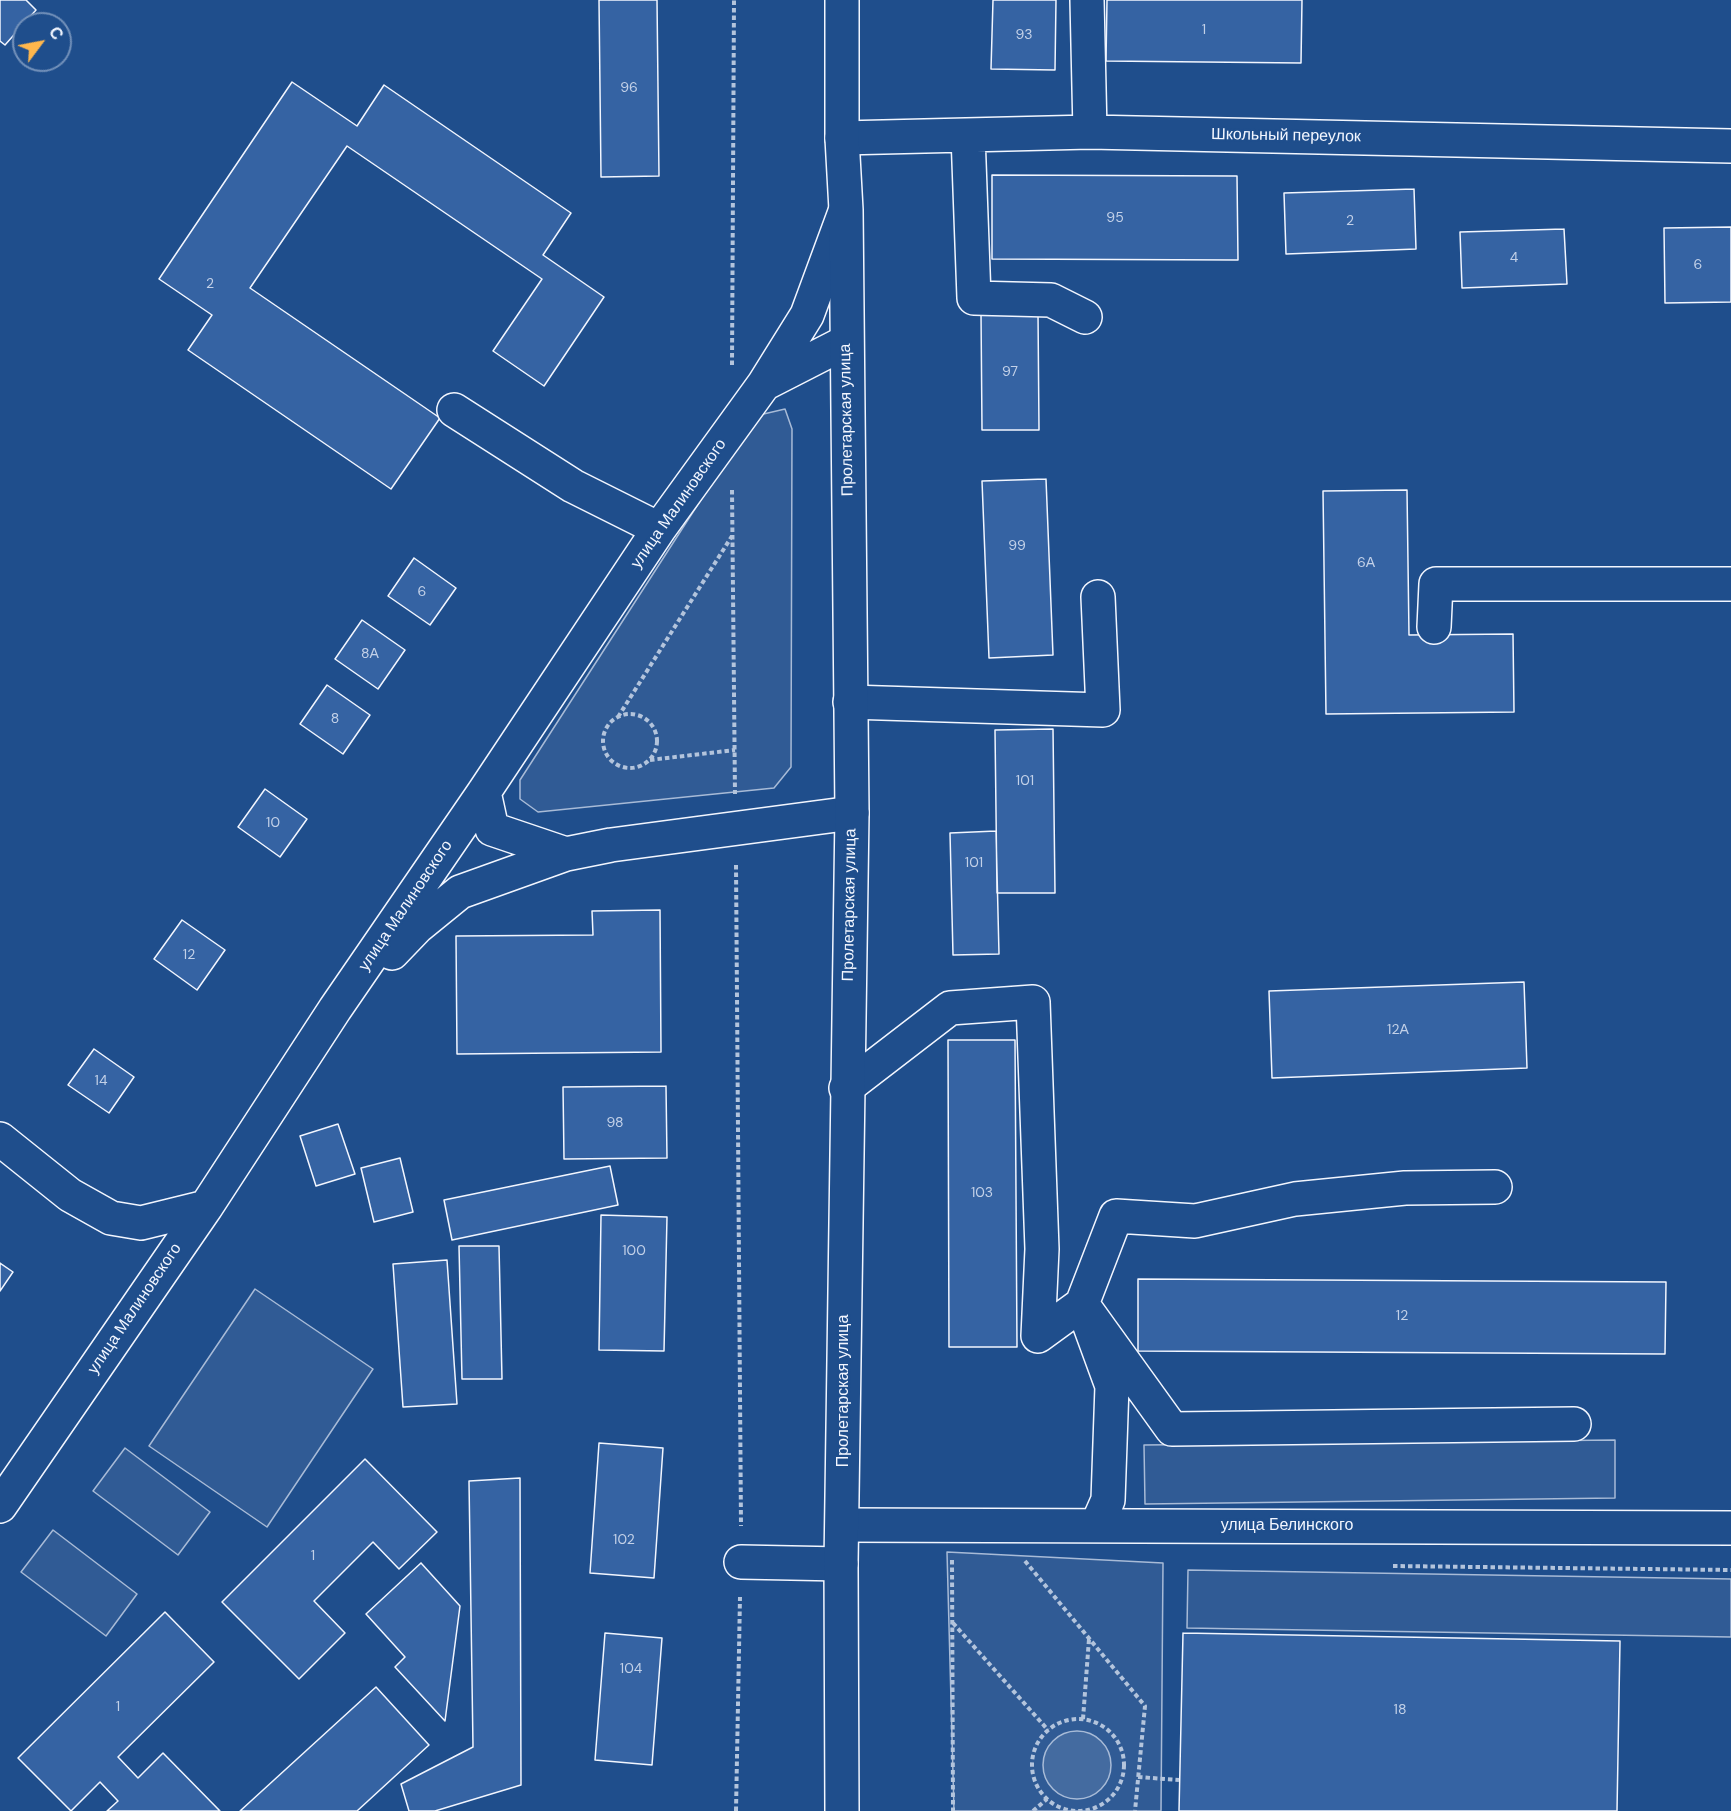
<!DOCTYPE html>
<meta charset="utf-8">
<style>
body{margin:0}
#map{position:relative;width:1731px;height:1811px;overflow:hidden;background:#1f4e8c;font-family:"DM Sans",sans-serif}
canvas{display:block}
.north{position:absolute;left:12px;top:12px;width:60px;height:60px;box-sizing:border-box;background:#1f4e8c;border:2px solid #7391ba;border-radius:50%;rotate:58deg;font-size:16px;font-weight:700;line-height:24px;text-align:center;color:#f2f6ff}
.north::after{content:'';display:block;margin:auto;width:21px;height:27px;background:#ffb74d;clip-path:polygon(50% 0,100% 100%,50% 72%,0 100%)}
</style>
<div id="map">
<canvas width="1731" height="1811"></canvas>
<div class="north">С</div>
</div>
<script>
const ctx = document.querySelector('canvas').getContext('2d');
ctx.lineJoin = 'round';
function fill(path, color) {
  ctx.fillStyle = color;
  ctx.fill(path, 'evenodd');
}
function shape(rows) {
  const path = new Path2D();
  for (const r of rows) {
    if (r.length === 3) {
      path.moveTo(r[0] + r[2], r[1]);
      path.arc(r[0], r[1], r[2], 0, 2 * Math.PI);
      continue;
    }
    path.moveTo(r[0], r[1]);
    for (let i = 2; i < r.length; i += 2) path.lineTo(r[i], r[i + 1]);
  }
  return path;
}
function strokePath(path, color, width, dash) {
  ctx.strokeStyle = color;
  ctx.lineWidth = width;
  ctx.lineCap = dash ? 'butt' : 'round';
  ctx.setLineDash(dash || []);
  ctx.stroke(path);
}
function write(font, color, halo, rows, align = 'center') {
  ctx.font = font + ' "DM Sans",sans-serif';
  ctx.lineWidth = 4.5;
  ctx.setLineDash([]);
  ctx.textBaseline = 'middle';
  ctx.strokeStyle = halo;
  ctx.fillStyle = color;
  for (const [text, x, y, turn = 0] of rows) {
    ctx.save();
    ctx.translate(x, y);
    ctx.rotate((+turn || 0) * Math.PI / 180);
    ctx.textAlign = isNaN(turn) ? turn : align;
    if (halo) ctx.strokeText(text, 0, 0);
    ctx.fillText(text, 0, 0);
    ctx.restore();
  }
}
const built = shape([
 [785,409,792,429,791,767,774,788,538,812,520,799,520,780,755,416,785,409],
 [255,1289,373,1369,267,1527,149,1446,255,1289],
 [1615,1440,1615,1498,1145,1504,1144,1445,1615,1440],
 [125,1448,210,1512,178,1555,93,1491,125,1448],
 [53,1530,137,1594,106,1636,21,1572,53,1530],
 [947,1552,1163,1563,1161,1811,954,1811,947,1552],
 [1188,1570,1731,1579,1731,1637,1187,1628,1188,1570]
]);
fill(built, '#305b95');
strokePath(built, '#a8bbd7', 1.5);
const water = shape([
 [1077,1765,34]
]);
fill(water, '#446ba0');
strokePath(water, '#a8bbd7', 1.5);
const building = shape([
 [0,0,26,0,36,10,5,45,0,41,0,0],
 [599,0,657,0,659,176,601,177,599,0],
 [993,0,1056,0,1055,70,991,69,993,0],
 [1107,0,1302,0,1301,63,1106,61,1107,0],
 [292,82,357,126,384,85,571,213,543,255,604,297,544,386,493,351,542,279,347,146,250,288,440,418,391,489,188,350,212,315,159,279,292,82],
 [992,175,1237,176,1238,260,992,259,992,175],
 [1414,189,1416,249,1286,254,1284,193,1414,189],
 [1731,227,1731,302,1665,303,1664,228,1731,227],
 [1564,229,1567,284,1462,288,1460,232,1564,229],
 [981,313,1038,313,1039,430,982,430,981,313],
 [1046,479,1053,655,989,658,982,481,1046,479],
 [1407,490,1409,635,1513,634,1514,712,1326,714,1323,491,1407,490],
 [414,558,456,588,430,625,388,596,414,558],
 [362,620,405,650,378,689,335,659,362,620],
 [327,685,370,715,343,754,300,724,327,685],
 [1053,729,1055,893,997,893,995,730,1053,729],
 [265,789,307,819,280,857,238,827,265,789],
 [996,831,999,954,953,955,950,833,996,831],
 [660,910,661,1052,457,1054,456,936,593,935,592,911,660,910],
 [182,920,225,950,197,990,154,959,182,920],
 [1524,982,1527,1068,1272,1078,1269,991,1524,982],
 [948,1040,1015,1040,1017,1347,949,1347,948,1040],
 [94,1049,134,1077,109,1113,68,1085,94,1049],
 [666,1086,667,1158,564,1159,563,1087,666,1086],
 [338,1124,355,1174,316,1186,300,1136,338,1124],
 [400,1158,413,1212,374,1222,361,1168,400,1158],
 [610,1166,618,1205,452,1240,444,1200,610,1166],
 [601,1215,667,1217,664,1351,599,1350,601,1215],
 [459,1246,499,1246,502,1379,462,1379,459,1246],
 [447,1260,457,1404,403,1407,393,1264,447,1260],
 [0,1263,13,1272,0,1291,0,1263],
 [1138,1279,1666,1282,1665,1354,1138,1351,1138,1279],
 [599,1443,663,1448,654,1578,590,1573,599,1443],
 [365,1459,437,1532,399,1569,373,1542,314,1601,345,1633,299,1679,222,1602,365,1459],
 [520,1478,521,1785,435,1811,409,1811,401,1784,473,1747,469,1481,520,1478],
 [421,1563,460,1606,445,1721,395,1667,405,1657,366,1614,421,1563],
 [165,1612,214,1662,118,1757,138,1778,163,1753,220,1811,107,1811,118,1801,100,1782,71,1811,18,1758,165,1612],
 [605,1633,662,1638,652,1765,595,1760,605,1633],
 [1183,1633,1620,1641,1617,1811,1179,1811,1183,1633],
 [376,1687,429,1745,357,1811,240,1811,376,1687]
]);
fill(building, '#3563a3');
strokePath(building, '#f2f6ff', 1.5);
const minor = shape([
 [1087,0,1090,132],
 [968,135,974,298,1051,300,1085,317],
 [842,138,1090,132,1731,146],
 [764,384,846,342],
 [454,410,573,486,659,529],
 [1434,627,1436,584,1731,584],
 [850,702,1103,710,1098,597],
 [484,792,492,829,566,854],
 [392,953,417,927,460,892,566,854,611,845,852,813],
 [846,1088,950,1008,1033,1002,1042,1249,1038,1336,1082,1304,1172,1429,1574,1424],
 [0,1139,70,1195,111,1218,141,1223,206,1207],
 [0,1506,206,1207,335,1009,484,792,659,529,764,384,807,315,845,212],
 [843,1525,1731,1528],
 [1097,1525,1108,1500,1112,1386,1082,1304,1116,1216,1195,1221,1295,1199,1405,1188,1495,1187],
 [741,1562,841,1564]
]);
const major = shape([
 [842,1811,841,1564,852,813,846,210,842,138,842,0]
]);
strokePath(minor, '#f2f6ff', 36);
strokePath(major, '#f2f6ff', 36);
strokePath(shape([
 [732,365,734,0],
 [732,490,735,794],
 [630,741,27],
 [618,717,732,536],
 [650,760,735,750],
 [736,865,741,1526],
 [952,1560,953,1811],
 [1025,1561,1145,1706,1135,1811],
 [1393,1566,1731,1570],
 [953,1623,1048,1730],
 [1083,1719,1089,1639],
 [1078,1765,46],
 [1138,1777,1179,1780],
 [736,1811,740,1597],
 [1033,1811,1047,1799]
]), '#b3c4dc', 4, [4.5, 3]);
strokePath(minor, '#1f4e8c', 33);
strokePath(major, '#1f4e8c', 33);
write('14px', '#c3d1e8', null, [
 ["1",1204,30],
 ["93",1024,35],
 ["96",629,88],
 ["95",1115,218],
 ["2",1350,221],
 ["4",1514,258],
 ["6",1698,265],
 ["2",210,284],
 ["97",1010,372],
 ["99",1017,546],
 ["6А",1366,563],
 ["6",422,592],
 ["8А",370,654],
 ["8",335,719],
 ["101",1025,781],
 ["10",273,823],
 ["101",974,863],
 ["12",189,955],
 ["12А",1398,1030],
 ["14",101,1081],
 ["98",615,1123],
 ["103",982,1193],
 ["100",634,1251],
 ["12",1402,1316],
 ["102",624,1540],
 ["1",313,1556],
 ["104",631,1669],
 ["1",118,1707],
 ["18",1400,1710]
]);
write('16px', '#f2f6ff', '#1f4e8c', [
 ["Школьный переулок",1286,136,1],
 ["Пролетарская улица",847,420,-91],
 ["улица Малиновского",679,504,-55],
 ["Пролетарская улица",850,905,-89],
 ["улица Малиновского",406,906,-56],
 ["улица Малиновского",135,1309,-56],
 ["Пролетарская улица",844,1391,-90],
 ["улица Белинского",1287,1526]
]);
</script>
